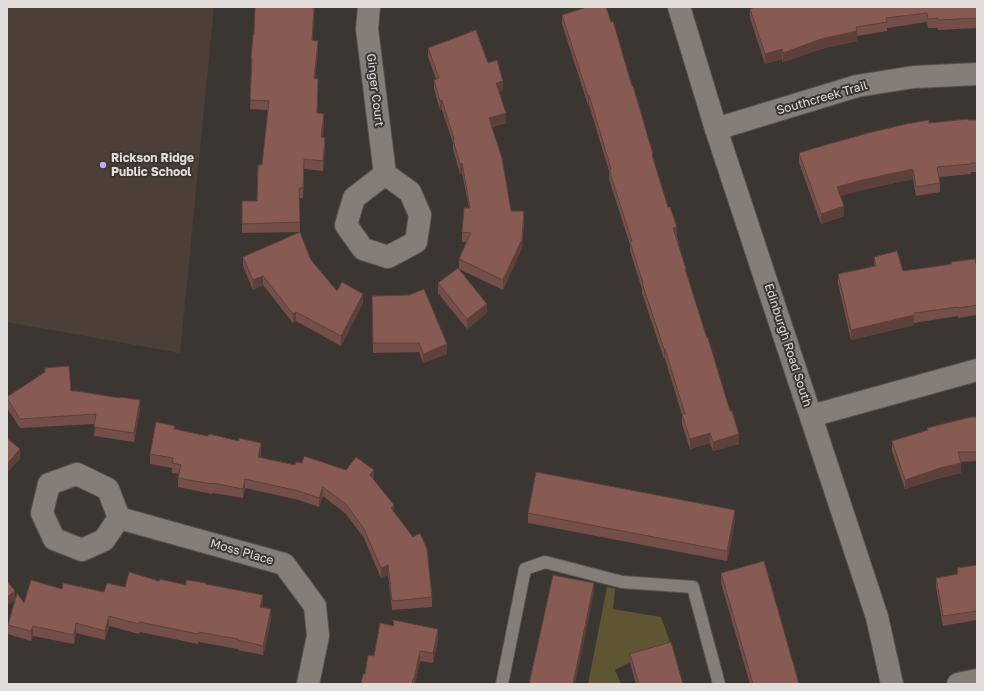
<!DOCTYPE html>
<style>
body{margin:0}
#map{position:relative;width:984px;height:691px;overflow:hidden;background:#3c3632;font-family:"Golos Text",sans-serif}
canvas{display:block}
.frame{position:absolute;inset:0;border:8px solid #e1dddb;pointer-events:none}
</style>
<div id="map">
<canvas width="984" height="691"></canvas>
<div class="frame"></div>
</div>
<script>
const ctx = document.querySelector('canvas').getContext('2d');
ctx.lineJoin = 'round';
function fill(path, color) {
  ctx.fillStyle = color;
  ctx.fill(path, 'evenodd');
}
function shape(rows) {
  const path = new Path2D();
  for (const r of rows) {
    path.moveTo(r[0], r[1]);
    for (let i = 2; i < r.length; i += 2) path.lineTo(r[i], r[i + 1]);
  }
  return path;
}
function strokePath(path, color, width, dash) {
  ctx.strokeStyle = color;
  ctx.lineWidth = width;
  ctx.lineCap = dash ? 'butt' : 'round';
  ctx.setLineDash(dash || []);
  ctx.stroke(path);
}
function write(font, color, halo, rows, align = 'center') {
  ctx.font = font + ' "Golos Text",sans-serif';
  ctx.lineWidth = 4;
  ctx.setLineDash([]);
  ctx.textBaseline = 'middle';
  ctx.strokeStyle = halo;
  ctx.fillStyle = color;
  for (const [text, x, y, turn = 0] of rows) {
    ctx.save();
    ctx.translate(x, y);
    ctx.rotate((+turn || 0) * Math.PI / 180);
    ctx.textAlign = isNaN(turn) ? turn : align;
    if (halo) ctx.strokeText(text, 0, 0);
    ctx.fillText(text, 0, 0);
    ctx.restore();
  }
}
fill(shape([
 [7,7,214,7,180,353,7,322]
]), '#4b3f38');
fill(shape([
 [607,587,615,589,613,609,661,617,670,642,615,670,621,684,588,684]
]), '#5e5632');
const service = shape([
 [502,684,525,569,545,562,622,582,693,587,719,684]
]);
const minor = shape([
 [369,7,367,29,385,174,410,192,420,215,416,242,388,257,363,249,346,225,354,198,385,174],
 [716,129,857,86,914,77,977,74],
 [811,416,977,370],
 [77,474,108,489,119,518,104,540,82,550,54,539,42,513,49,484,77,474],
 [119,518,284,564,315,606,318,636,308,684],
 [958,684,977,680]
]);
const secondary = shape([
 [679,7,716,129,877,617,892,684]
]);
strokePath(service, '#585350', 14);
strokePath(minor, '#585350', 24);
strokePath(secondary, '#585350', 24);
strokePath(service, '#847d78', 12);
strokePath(minor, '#847d78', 22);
strokePath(secondary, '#847d78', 22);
fill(shape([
 [977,7,977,28,938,30,938,28,928,28,927,22,887,28,887,31,857,36,857,41,821,49,783,62,782,59,765,64,750,18,750,9],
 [313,8,314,17,312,40,318,50,315,78,318,88,317,113,324,123,322,137,325,147,323,171,304,169,303,198,299,198,300,232,242,233,242,201,257,201,262,165,268,110,250,109,252,68,251,68,251,59,254,35],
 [562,15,653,160,677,236,686,273,739,444,713,451,710,443,690,449,682,424,682,415,665,359,664,359,642,293,642,289,630,251,630,245,609,179,609,171,589,105,588,105,562,24],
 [428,48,488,63,503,90,499,92,506,123,492,127,511,211,524,221,522,248,503,290,459,269,487,313,467,329,438,293,438,283,459,269,459,259,466,242,462,242,462,232,469,208,462,173,460,174,453,149,453,143,442,110,440,110,434,89,434,80,436,79,428,57],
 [968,120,977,120,977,172,971,172,971,174,939,177,940,183,940,192,916,196,913,179,862,190,840,196,844,216,821,224,799,163,799,153,929,123],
 [243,257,311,260,337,291,363,303,341,346,296,321,293,323,263,285,253,290,243,266],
 [874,257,903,271,977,268,977,315,958,318,958,316,914,323,914,325,851,340,838,284,838,274,874,266],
 [372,296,447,354,423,363,419,352,373,353],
 [45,368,71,391,140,410,134,442,94,436,95,424,20,428,7,408,7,397,45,372],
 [977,417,977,461,961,462,961,473,940,478,905,489,892,451,892,441,927,430,927,428],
 [175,429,261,453,260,458,295,465,374,480,394,512,432,597,432,607,392,610,388,575,381,578,364,538,346,514,323,496,319,507,299,500,245,488,243,498,213,493,212,494,178,487,178,478,179,474,172,473,172,468,150,464,150,454],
 [528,513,735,520,727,561,528,523],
 [977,565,977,620,943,626,936,587,936,578,957,574,957,568],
 [721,573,799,684,750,684,721,583],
 [159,581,186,585,206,584,263,605,262,608,271,619,263,655,238,650,238,649,199,642,198,644,140,632,139,634,109,626,105,640,76,633,74,644,33,636,31,641,8,634,8,625,24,603,62,589,104,592,125,587],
 [393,620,438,638,433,663,420,661,415,684,361,684,365,674,374,656,393,626],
 [630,654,683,684,636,684,630,663]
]), '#744e48');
fill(shape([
 [314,8,314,17,312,50,312,40],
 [857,31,857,41,821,49,783,62,783,53,821,39],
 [318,41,318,50,314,88,314,78],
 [782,49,782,59,765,64,765,54],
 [503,81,503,90,496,93,496,83],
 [589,95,589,105,588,105,588,96],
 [442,100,442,110,440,110,440,101],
 [506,113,506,123,489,128,489,118],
 [324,114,324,123,321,147,321,137],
 [325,138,325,147,323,171,323,161],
 [462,163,462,173,460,174,460,164],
 [913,169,913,179,862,190,837,197,837,187,862,180],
 [844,206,844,216,821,224,821,214],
 [524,211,522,248,503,290,503,280],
 [677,227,677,236,673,237,673,228],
 [263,276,263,285,253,290,253,280],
 [363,294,363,303,341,346,341,336],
 [487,304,487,313,467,329,467,319],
 [296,312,296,321,293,323,293,314],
 [914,315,914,325,851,340,851,330],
 [447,344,447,354,423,363,423,354],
 [664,349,665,349,665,359,664,359],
 [140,400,140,410,134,442,134,433],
 [710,433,710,443,690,449,690,439],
 [739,434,739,444,713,451,713,442],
 [261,443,261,453,258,467,258,457],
 [20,449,20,459,7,473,7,464],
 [961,463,961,473,940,478,905,489,905,480,940,468],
 [374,470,374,480,370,475],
 [245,479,245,488,243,498,243,489],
 [323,487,323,496,319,507,319,498],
 [394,505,394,515,391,508],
 [735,510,735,520,727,561,727,551],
 [388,565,388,575,381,578,381,568],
 [594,583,594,593,575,684,573,684],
 [15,591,15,600,7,606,7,597],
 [263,595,263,605,260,617,260,607],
 [271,609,271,619,263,655,263,646],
 [109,616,109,626,105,640,105,631],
 [76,623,76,633,74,644,74,635],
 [33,626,33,636,31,641,31,631],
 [438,629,438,638,433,663,433,653],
 [420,651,420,661,415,684,414,684,414,679]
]), '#5e403b');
const building = shape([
 [255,7,312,7,312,8,314,8,312,40,318,41,314,78,318,79,317,113,324,114,321,137,325,138,323,161,304,159,303,188,299,188,300,222,242,224,242,201,257,201,258,165,262,165,269,101,250,100,252,59,251,59,253,35,254,35,255,7],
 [587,7,606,7,611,22,613,21,632,86,633,86,653,154,652,155,668,207,670,207,677,227,673,228,686,269,685,269,707,338,708,338,730,411,732,411,739,434,713,442,710,433,690,439,682,414,685,414,665,349,664,349,642,283,643,283,630,242,632,241,609,170,611,169,589,95,588,96,562,15,587,7],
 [756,7,977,7,977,18,938,20,938,18,928,19,927,13,886,18,887,22,856,27,857,31,821,39,783,53,782,49,765,54,750,9,756,7],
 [476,30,488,63,497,60,503,81,496,83,506,113,489,118,502,158,511,211,524,211,522,239,503,280,459,259,471,233,462,232,464,208,470,208,462,163,460,164,453,140,454,139,442,100,440,101,434,80,439,78,428,48,476,30],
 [968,119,968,120,977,120,977,163,971,163,971,164,937,167,940,183,916,187,913,169,862,180,837,187,844,206,821,214,799,153,815,148,868,133,906,124,929,120,929,123,968,119],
 [300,232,311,260,337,291,342,282,363,294,341,336,296,312,293,314,263,276,253,280,243,257,300,232],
 [897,251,903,271,952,264,951,262,975,259,977,268,977,305,958,308,958,307,914,313,914,315,851,330,838,274,876,266,874,257,897,251],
 [458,268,487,304,467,319,438,283,458,268],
 [424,289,447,344,423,354,419,343,373,343,372,296,409,295,424,289],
 [69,366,71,391,76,391,120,398,120,397,140,400,134,433,94,427,96,414,20,419,7,398,7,397,45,372,45,368,69,366],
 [971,417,977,417,977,452,958,452,961,463,940,468,905,480,892,441,928,430,927,428,971,417],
 [156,422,175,426,174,429,208,436,209,434,239,441,239,438,261,443,258,457,295,465,296,462,302,463,304,456,346,470,356,457,374,470,370,475,394,505,391,508,413,537,420,533,427,549,432,597,392,601,388,565,381,568,364,529,346,504,323,487,319,498,299,491,245,479,243,489,213,483,212,484,178,478,181,465,172,463,173,458,150,454,156,422],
 [7,438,20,449,7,464,7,438],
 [536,472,735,510,727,551,528,513,536,472],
 [764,561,799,684,753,684,721,573,764,561],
 [977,565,977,611,943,616,936,578,958,574,957,568,977,565],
 [129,572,159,581,160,579,186,585,186,580,206,583,206,584,263,595,260,607,271,609,263,646,238,640,238,639,199,632,198,634,140,622,139,624,109,616,105,631,76,623,74,635,33,626,31,631,8,625,17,593,24,603,31,580,62,589,63,583,104,592,107,583,125,587,129,572],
 [553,575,594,583,573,684,529,684,553,575],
 [7,581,15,591,7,597,7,581],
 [393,620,438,629,433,653,420,651,414,679,413,679,412,684,361,684,363,674,365,674,368,655,374,656,380,623,394,626,393,620],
 [671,642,683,684,639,684,630,654,671,642]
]);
fill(building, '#875b54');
strokePath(building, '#5e403b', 1);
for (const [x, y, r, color] of [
 [103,165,4,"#bea9f4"]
]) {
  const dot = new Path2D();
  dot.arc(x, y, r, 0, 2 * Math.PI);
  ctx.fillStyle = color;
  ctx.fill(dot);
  strokePath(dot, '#3c3632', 1.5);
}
write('12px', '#e1dddb', '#3c3632', [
 ["Ginger Court",375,90,83],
 ["Southcreek Trail",822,98,-16],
 ["Edinburgh Road South",788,345,72],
 ["Moss Place",242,552,16]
]);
write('bold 12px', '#e1dddb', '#3c3632', [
 ["Rickson Ridge",111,158],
 ["Public School",111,172]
], 'left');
</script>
